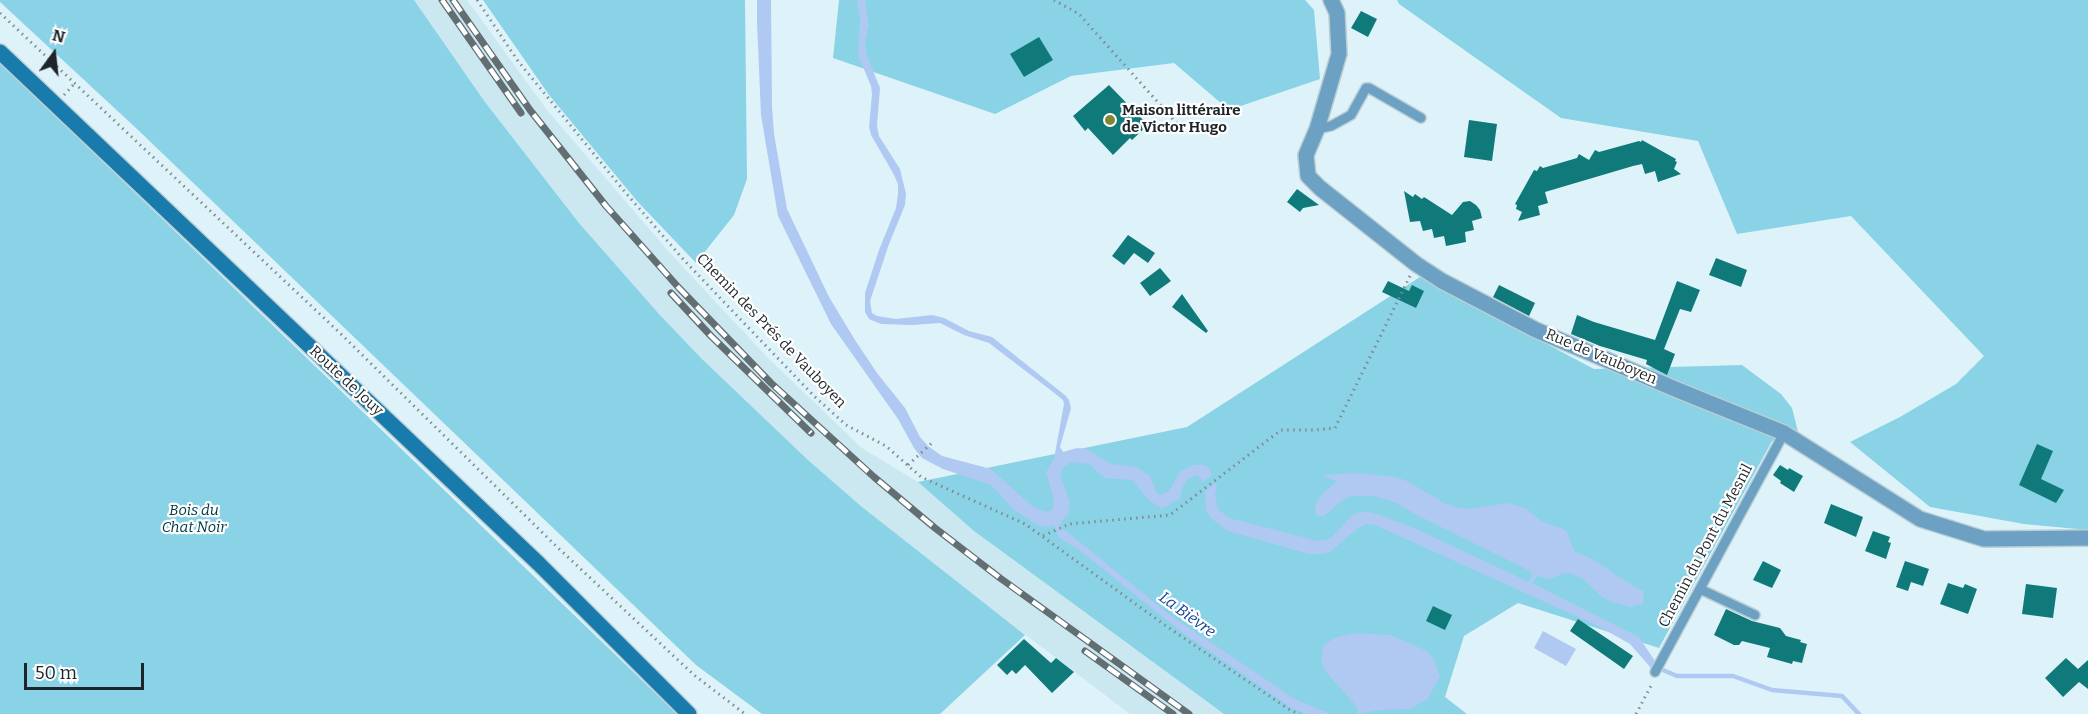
<!DOCTYPE html>
<meta charset="utf-8">
<style>
body{margin:0}
#map{position:relative;width:2088px;height:714px;overflow:hidden;background:#def3f9;font-family:Bitter,serif}
canvas{display:block}
.north{position:absolute;left:24px;top:24px;width:60px;height:60px;-webkit-text-stroke:4px #fff;paint-order:stroke;rotate:15deg;font-size:16px;font-weight:700;line-height:24px;text-align:center;color:#1e2528}
.north::after{content:'';display:block;margin:auto;width:21px;height:27px;background:#1e2528;clip-path:polygon(50% 0,100% 100%,50% 72%,0 100%)}
.scale{position:absolute;left:24px;top:663px;width:120px;height:27px;box-sizing:border-box;border:3px solid #1e2528;border-top:0;padding-left:8px;font-size:18px;line-height:21px;white-space:nowrap;color:#1e2528;-webkit-text-stroke:4px #fff;paint-order:stroke}
</style>
<div id="map">
<canvas width="2088" height="714"></canvas>
<div class="north">N</div>
<div class="scale">50 m</div>
</div>
<script>
const ctx = document.querySelector('canvas').getContext('2d');
ctx.lineJoin = 'round';
function fill(path, color) {
  ctx.fillStyle = color;
  ctx.fill(path, 'evenodd');
}
function shape(rows) {
  const path = new Path2D();
  for (const r of rows) {
    path.moveTo(r[0], r[1]);
    for (let i = 2; i < r.length; i += 2) path.lineTo(r[i], r[i + 1]);
  }
  return path;
}
function strokePath(path, color, width, dash) {
  ctx.strokeStyle = color;
  ctx.lineWidth = width;
  ctx.lineCap = dash ? 'butt' : 'round';
  ctx.setLineDash(dash || []);
  ctx.stroke(path);
}
function write(font, color, halo, rows, align = 'center') {
  ctx.font = font + ' Bitter,serif';
  ctx.lineWidth = 4.5;
  ctx.setLineDash([]);
  ctx.textBaseline = 'middle';
  ctx.strokeStyle = halo;
  ctx.fillStyle = color;
  for (const [text, x, y, turn = 0] of rows) {
    ctx.save();
    ctx.translate(x, y);
    ctx.rotate((+turn || 0) * Math.PI / 180);
    ctx.textAlign = isNaN(turn) ? turn : align;
    if (halo) ctx.strokeText(text, 0, 0);
    ctx.fillText(text, 0, 0);
    ctx.restore();
  }
}
fill(shape([
 [414,0,467,0,547,110,670,253,769,359,862,448,918,482,974,531,1224,714,1130,714,927,560,862,507,808,460,702,359,659,314,579,223,485,102]
]), '#cbe8f1');
fill(shape([
 [0,0,414,0,485,102,579,223,659,314,702,359,808,460,862,507,1025,635,940,714,762,714,696,665,137,129,0,2],
 [483,0,745,0,747,179,734,215,696,263,637,201,549,95],
 [839,0,1305,0,1314,10,1320,79,1229,110,1174,63,1071,76,995,114,833,58],
 [1397,0,2088,0,2088,530,2024,524,1930,507,1850,442,1900,417,1956,384,1984,356,1851,216,1737,234,1698,141,1561,118,1399,4],
 [0,63,677,714,0,714],
 [1420,277,1594,369,1742,365,1781,394,1792,408,1798,432,1772,441,1659,648,1518,603,1464,636,1445,697,1467,714,1224,714,974,531,918,482,1187,427]
]), '#8ad2e6');
fill(shape([
 [757,0,771,0,772,107,774,134,787,209,829,297,855,340,877,373,905,408,920,437,928,446,942,456,991,469,1032,506,1045,512,1050,511,1053,508,1054,500,1046,472,1054,459,1064,404,1063,400,1053,392,989,343,964,335,940,323,912,325,881,324,869,319,865,312,865,293,879,250,896,208,898,194,898,184,893,173,871,135,869,127,872,94,871,86,858,55,860,18,857,0,865,0,869,25,865,41,866,53,880,88,877,126,879,136,900,169,906,194,905,205,889,244,870,301,872,313,877,316,896,319,932,315,944,318,969,331,992,337,1066,396,1069,400,1071,408,1060,447,1063,452,1077,448,1086,449,1111,464,1137,467,1150,476,1157,493,1161,495,1169,491,1180,472,1192,465,1205,465,1209,468,1212,475,1203,482,1198,475,1189,478,1183,486,1180,498,1162,509,1149,500,1132,480,1105,478,1089,464,1071,462,1062,469,1060,475,1070,502,1068,515,1061,521,1062,524,1041,527,1015,511,991,485,943,469,922,458,914,448,898,419,831,324,778,216,761,115,757,22],
 [1359,473,1396,477,1407,481,1446,504,1455,507,1470,509,1508,503,1527,509,1541,521,1563,529,1567,532,1575,552,1593,559,1617,576,1644,592,1643,604,1631,607,1611,602,1601,596,1582,578,1570,573,1564,573,1550,579,1537,576,1532,583,1639,637,1655,661,1653,666,1651,668,1630,644,1598,626,1375,525,1366,524,1358,528,1330,552,1320,554,1309,554,1228,531,1212,519,1206,510,1205,491,1217,482,1215,495,1218,509,1229,518,1318,541,1326,540,1334,535,1352,515,1359,512,1368,512,1380,515,1416,529,1529,582,1532,574,1530,571,1415,514,1397,503,1374,496,1350,496,1342,501,1324,516,1319,516,1315,514,1316,503,1323,493,1337,481,1324,477,1324,475],
 [1066,531,1170,615,1295,699,1331,714,1307,714,1293,709,1179,630,1082,552,1058,537,1057,532],
 [1543,631,1576,649,1566,666,1534,648],
 [1353,633,1390,635,1427,651,1434,660,1440,677,1428,698,1411,709,1380,710,1357,714,1358,708,1325,671,1321,659,1324,645,1334,638]
]), '#afc9f2');
strokePath(shape([
 [1053,521,1064,535],
 [1656,667,1677,676,1733,676,1772,690,1842,696,1859,714]
]), '#afc9f2', 4.5);
fill(shape([
 [1361,11,1377,19,1368,37,1351,28],
 [1039,37,1053,60,1024,77,1010,54],
 [1109,85,1148,125,1132,140,1130,138,1113,155,1088,128,1085,131,1073,116],
 [1469,120,1497,124,1492,161,1464,157],
 [1642,140,1676,159,1675,161,1677,162,1674,169,1681,174,1658,182,1655,171,1645,174,1642,164,1633,166,1545,192,1548,203,1538,206,1540,215,1518,221,1522,212,1516,209,1517,205,1515,204,1534,170,1537,171,1540,166,1543,168,1577,158,1579,154,1589,160,1595,150,1599,152,1639,141,1641,142],
 [1297,189,1319,205,1303,208,1300,212,1287,202],
 [1404,191,1413,197,1415,194,1422,199,1424,197,1452,215,1463,202,1470,201,1476,205,1480,210,1482,218,1472,221,1474,230,1465,232,1466,242,1446,246,1444,236,1434,238,1432,229,1423,231,1420,221,1410,222],
 [1128,235,1155,253,1148,263,1134,253,1124,265,1112,256],
 [1716,258,1747,270,1741,287,1709,275],
 [1160,268,1171,281,1150,296,1140,283],
 [1388,281,1409,291,1412,285,1424,291,1416,308,1382,292],
 [1677,281,1700,290,1691,312,1680,309,1664,349,1675,354,1667,375,1646,364,1647,360,1600,346,1571,334,1577,315,1594,322,1655,340],
 [1499,285,1535,303,1529,316,1493,297],
 [1182,294,1208,331,1206,333,1172,307],
 [2037,444,2053,451,2041,479,2064,490,2056,503,2019,485],
 [1780,465,1788,470,1789,468,1803,476,1794,492,1780,483,1781,481,1773,475],
 [1831,504,1863,517,1856,537,1824,523],
 [1873,531,1890,537,1888,542,1891,543,1886,559,1865,551],
 [1763,561,1781,570,1772,588,1753,580],
 [1905,561,1929,569,1923,586,1911,582,1908,591,1896,587],
 [1948,583,1963,588,1965,584,1977,589,1968,614,1940,604],
 [2026,584,2057,588,2053,618,2022,614],
 [1433,606,1452,615,1445,630,1426,621],
 [1726,609,1752,621,1780,628,1786,636,1801,640,1800,642,1807,644,1802,663,1793,661,1792,664,1767,657,1770,648,1742,641,1739,645,1734,645,1714,635],
 [1578,619,1633,656,1624,669,1570,631],
 [1024,639,1051,663,1056,658,1074,672,1052,693,1025,665,1016,674,1012,670,1007,675,997,665],
 [2066,658,2078,669,2088,660,2088,689,2079,682,2063,697,2045,678]
]), '#107a7b');
const lane = shape([
 [1317,129,1331,126,1351,115,1366,88,1369,88,1421,118],
 [1700,589,1755,615],
 [1655,672,1784,433]
]);
const street = shape([
 [1331,0,1337,13,1339,54,1317,129,1306,155,1308,176,1320,188,1416,264,1442,281,1536,330,1680,391,1784,433,1920,519,1984,539,2088,538]
]);
const secondary = shape([
 [0,52,539,564,689,714]
]);
strokePath(lane, '#bbced3', 12);
strokePath(street, '#bbced3', 18);
strokePath(secondary, '#bbced3', 18);
strokePath(shape([
 [477,0,518,61,625,192,683,259,743,322,814,396,846,425,886,446,921,477,1025,524,1169,628,1290,710,1300,714],
 [1054,0,1079,14,1180,127],
 [0,13,341,334,555,545,694,675,745,714],
 [64,95,75,83],
 [908,465,934,441],
 [1043,536,1069,524,1170,515,1281,430,1315,430,1335,428,1410,276],
 [1636,714,1652,684]
]), '#7e8c90', 3, [1.5, 4.5]);
strokePath(lane, '#6da1c4', 9);
strokePath(street, '#6da1c4', 15);
strokePath(secondary, '#197aac', 15);
const rail = shape([
 [442,0,521,113],
 [453,0,530,110,606,206,679,288,771,383,874,477,935,528,1000,578,1189,714],
 [671,293,711,336,811,433],
 [1085,651,1173,714]
]);
strokePath(rail, '#626e72', 7);
strokePath(rail, '#fff', 4.5, [14]);
for (const [x, y, r, color] of [
 [1110,120,6,"#818631"]
]) {
  const dot = new Path2D();
  dot.arc(x, y, r, 0, 2 * Math.PI);
  ctx.fillStyle = color;
  ctx.fill(dot);
  strokePath(dot, '#fff', 2);
}
write('bold 15px', '#1e2528', '#fff', [
 ["Maison littéraire",1122,111],
 ["de Victor Hugo",1122,128]
], 'left');
write('15px', '#1e2528', '#fff', [
 ["Chemin des Prés de Vauboyen",771,331,46],
 ["Rue de Vauboyen",1601,357,23],
 ["Route de Jouy",346,381,43],
 ["Chemin du Pont du Mesnil",1706,546,-62]
]);
write('italic 15px', '#013743', '#fff', [
 ["Bois du",194,511],
 ["Chat Noir",194,528]
]);
write('italic 16px', '#124693', '#fff', [
 ["La Bièvre",1187,615,36]
]);
</script>
